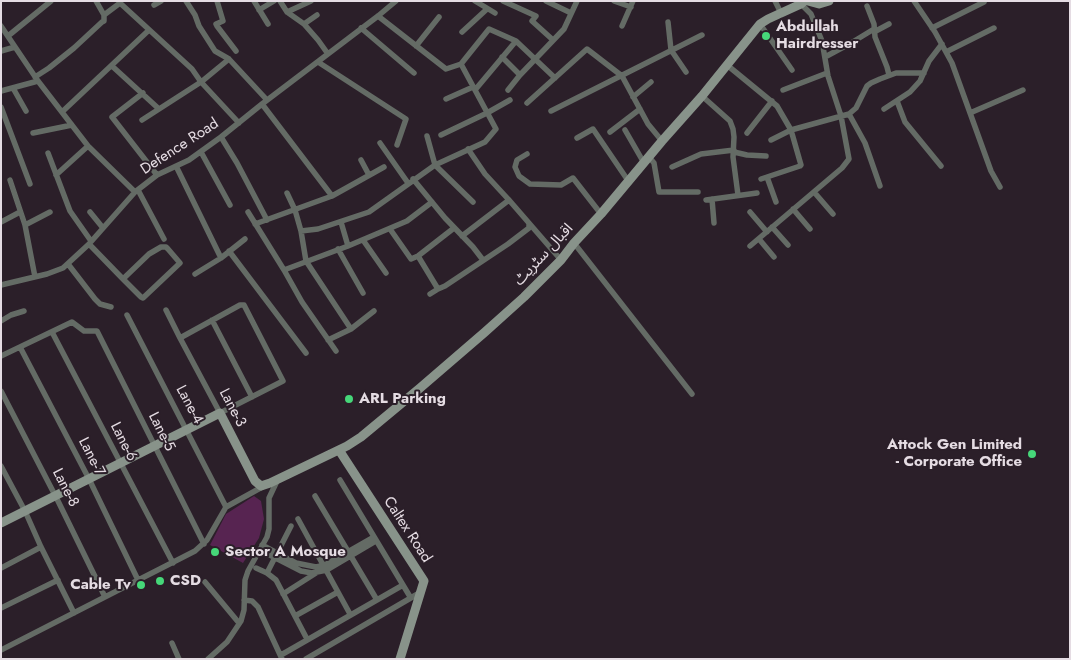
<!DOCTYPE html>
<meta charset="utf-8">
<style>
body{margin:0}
#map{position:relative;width:1071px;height:660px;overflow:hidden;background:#2b1f29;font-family:Jost,sans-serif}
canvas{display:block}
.frame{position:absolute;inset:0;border:2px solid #e5dce3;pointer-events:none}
</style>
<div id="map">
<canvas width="1071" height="660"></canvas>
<div class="frame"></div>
</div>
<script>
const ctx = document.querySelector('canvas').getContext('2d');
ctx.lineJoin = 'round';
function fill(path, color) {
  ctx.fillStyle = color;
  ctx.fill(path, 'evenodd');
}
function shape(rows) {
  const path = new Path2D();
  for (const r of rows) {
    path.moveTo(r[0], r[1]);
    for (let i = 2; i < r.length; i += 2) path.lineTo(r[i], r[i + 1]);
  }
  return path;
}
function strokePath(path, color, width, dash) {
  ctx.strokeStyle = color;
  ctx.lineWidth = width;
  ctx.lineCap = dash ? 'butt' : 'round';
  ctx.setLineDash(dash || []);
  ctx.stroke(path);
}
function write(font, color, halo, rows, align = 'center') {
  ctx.font = font + ' Jost,"Noto Sans Arabic",sans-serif';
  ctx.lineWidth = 4;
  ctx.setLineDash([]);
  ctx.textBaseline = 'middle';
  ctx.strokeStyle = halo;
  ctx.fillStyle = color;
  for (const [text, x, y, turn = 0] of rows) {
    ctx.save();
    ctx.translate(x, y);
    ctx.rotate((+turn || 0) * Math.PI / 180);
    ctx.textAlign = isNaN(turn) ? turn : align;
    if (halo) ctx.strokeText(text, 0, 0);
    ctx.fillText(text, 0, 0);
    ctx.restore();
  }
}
fill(shape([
 [254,496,261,501,264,519,259,538,243,563,210,545,226,514]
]), '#572451');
strokePath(shape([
 [96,1,104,15],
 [186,1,195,15,199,26,215,51,229,59,267,100],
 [217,1,223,21,216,24,217,26,236,51],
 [254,1,268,24],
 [280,1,287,12,304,24,318,40,328,54],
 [475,1,495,13],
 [503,1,536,16,532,21,553,40],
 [546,1,571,13],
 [614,1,631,7],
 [775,1,781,13],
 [914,1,935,32,952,63,991,171,1000,187],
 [154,5,161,1],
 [867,6,874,24,875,37,887,67,889,75],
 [259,10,274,1],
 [287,12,311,1],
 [378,16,446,69,461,64,489,29,516,41,555,78],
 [668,22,671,50,686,72],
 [304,24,317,15],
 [760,24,792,70],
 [1,26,38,81,88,146,135,192],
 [622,26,633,1],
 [361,28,414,73],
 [932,28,984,2],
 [462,32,487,9],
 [874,32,889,24],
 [8,36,51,1],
 [416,46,439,17],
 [1,51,15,47],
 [946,52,994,28],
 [502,57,520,75],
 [825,57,851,43,874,29],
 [318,62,406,119,397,145],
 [727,65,777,106,791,130,801,165,800,166,761,179],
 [112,66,159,109],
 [35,77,49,68,74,48,102,22,104,21,104,15,120,3,192,69,201,82,239,123],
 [13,88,26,111],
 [475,90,516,41],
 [508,90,520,75,564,29,577,1],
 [783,90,827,73],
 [1,91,38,81],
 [143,93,112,117,157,175],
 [702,96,730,121,733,129,734,137,733,157,738,195],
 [633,97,651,82],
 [446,99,473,87],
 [897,101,905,122,941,166],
 [527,103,587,49,622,76,648,124,662,141],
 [262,104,332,196],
 [1,107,30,184],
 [884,109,910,92,920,81,929,61,942,44],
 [551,111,702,35],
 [62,112,149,30],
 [970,113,1023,90],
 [849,114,865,143,880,186],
 [142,120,201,82,229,59],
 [625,130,644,163],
 [610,132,640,109],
 [33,133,72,125],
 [747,133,772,101],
 [441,135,487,113,510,100],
 [427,136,435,165,473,202],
 [221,137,237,163,267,220],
 [577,138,593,129,629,182],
 [771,140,791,130,849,114,856,108,867,86,871,83,880,79,896,73,924,73],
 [380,143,408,183],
 [468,149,485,174,509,200,561,260],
 [201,152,230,205],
 [734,152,747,155,766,156],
 [48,153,70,211,91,241],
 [527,154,517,160,515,167,519,176,530,184,561,185,573,178,601,214],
 [649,157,654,163,659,192,698,192],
 [361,160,369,175],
 [176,166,221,258,195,274],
 [672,167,701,154,734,150],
 [56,175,88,146],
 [767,177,776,202],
 [413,179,445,218,473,247,483,260],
 [10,180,25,225,35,277],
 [138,190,164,239],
 [814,192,833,214],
 [287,193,295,210,301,231,306,261,351,329],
 [712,199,714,223],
 [706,200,757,193],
 [793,209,810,229],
 [90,212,103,228],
 [248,212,284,270,302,302,336,351],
 [750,212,767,232],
 [1,222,20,212],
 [341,222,348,246],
 [255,224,332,196,384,167],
 [25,225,50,212],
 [772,227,788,245],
 [390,229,411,259,418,256,454,228],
 [301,231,318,229,369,212,435,165,485,142,496,129,461,64],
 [462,236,509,200],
 [759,239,774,257],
 [363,240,386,273],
 [574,243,692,394],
 [89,244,123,279,141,297,143,298,180,263,168,249,166,247,161,247,149,254,123,279],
 [750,246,842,168,849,159,841,116,828,76,822,41,811,14,801,4],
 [338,249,363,293],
 [229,251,306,353],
 [418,256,438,289,445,286,508,244,529,228,529,224],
 [221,258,245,239],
 [68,264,95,299,100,304,111,307],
 [284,270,348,246,407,221,432,202],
 [1,285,47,274,63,268,89,244,135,192,157,175,189,160,221,137,262,104,378,16,396,1],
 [430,294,438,289],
 [166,310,180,338,240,305,244,305,283,381,220,413,180,338],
 [127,315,226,507],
 [212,320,252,397],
 [1,321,11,315,24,311],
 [52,332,173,563],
 [328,340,351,329,374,311],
 [20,347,89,479,138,580],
 [1,356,72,322,84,331,97,331,204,544],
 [1,391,58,501,105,597],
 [1,466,25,511,41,547,74,613],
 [340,480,409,595],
 [315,496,377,600],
 [298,519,350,614],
 [262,545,296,563,316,567,325,565,374,537],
 [260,550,301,571,312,573,327,570,376,541],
 [1,568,41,547],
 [256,568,267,573,276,580,307,639],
 [267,573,291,526],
 [205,582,239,623],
 [283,594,316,573],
 [244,600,252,601,258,607,282,659],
 [1,608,58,580],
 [295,616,338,592],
 [172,643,179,659],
 [1,650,195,551,207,540,226,507,264,486],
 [281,655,403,585],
 [208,659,227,642,241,621,244,610,245,580,248,571,267,537,269,529,269,498,278,479],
 [306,659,421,592]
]), '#646b65', 5.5);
strokePath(shape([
 [808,1,819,4,829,1],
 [339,450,424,581,400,659],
 [1,523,220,413,255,481,261,486,270,483,347,446,361,437,420,388,485,332,524,297,561,260,574,243,601,214,662,141,702,96,760,24,768,19,801,4,804,1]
]), '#88938a', 9);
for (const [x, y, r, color] of [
 [766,36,5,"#46d779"],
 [349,399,5,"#46d779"],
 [1032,454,5,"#46d779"],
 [215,552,5,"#46d779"],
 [160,581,5,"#46d779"],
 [141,585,5,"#46d779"]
]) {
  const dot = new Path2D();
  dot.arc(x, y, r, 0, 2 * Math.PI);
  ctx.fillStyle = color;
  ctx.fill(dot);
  strokePath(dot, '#2b1f29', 2);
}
write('bold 15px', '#e5dce3', '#2b1f29', [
 ["Abdullah",776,27],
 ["Hairdresser",776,44],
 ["ARL Parking",359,399],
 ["Attock Gen Limited",1022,445,"right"],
 ["- Corporate Office",1022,462,"right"],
 ["Sector A Mosque",225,552],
 ["CSD",170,581],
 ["Cable Tv",131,585,"right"]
], 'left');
write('15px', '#e5dce3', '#2b1f29', [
 ["Defence Road",180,147,-33],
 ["اقبال سٹریٹ",544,255,-47],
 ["Lane-4",189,405,62],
 ["Lane-3",232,408,62],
 ["Lane-5",161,432,63],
 ["Lane-6",123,442,63],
 ["Lane-7",91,457,63],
 ["Lane-8",65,488,63],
 ["Caltex Road",407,530,57]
]);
</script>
